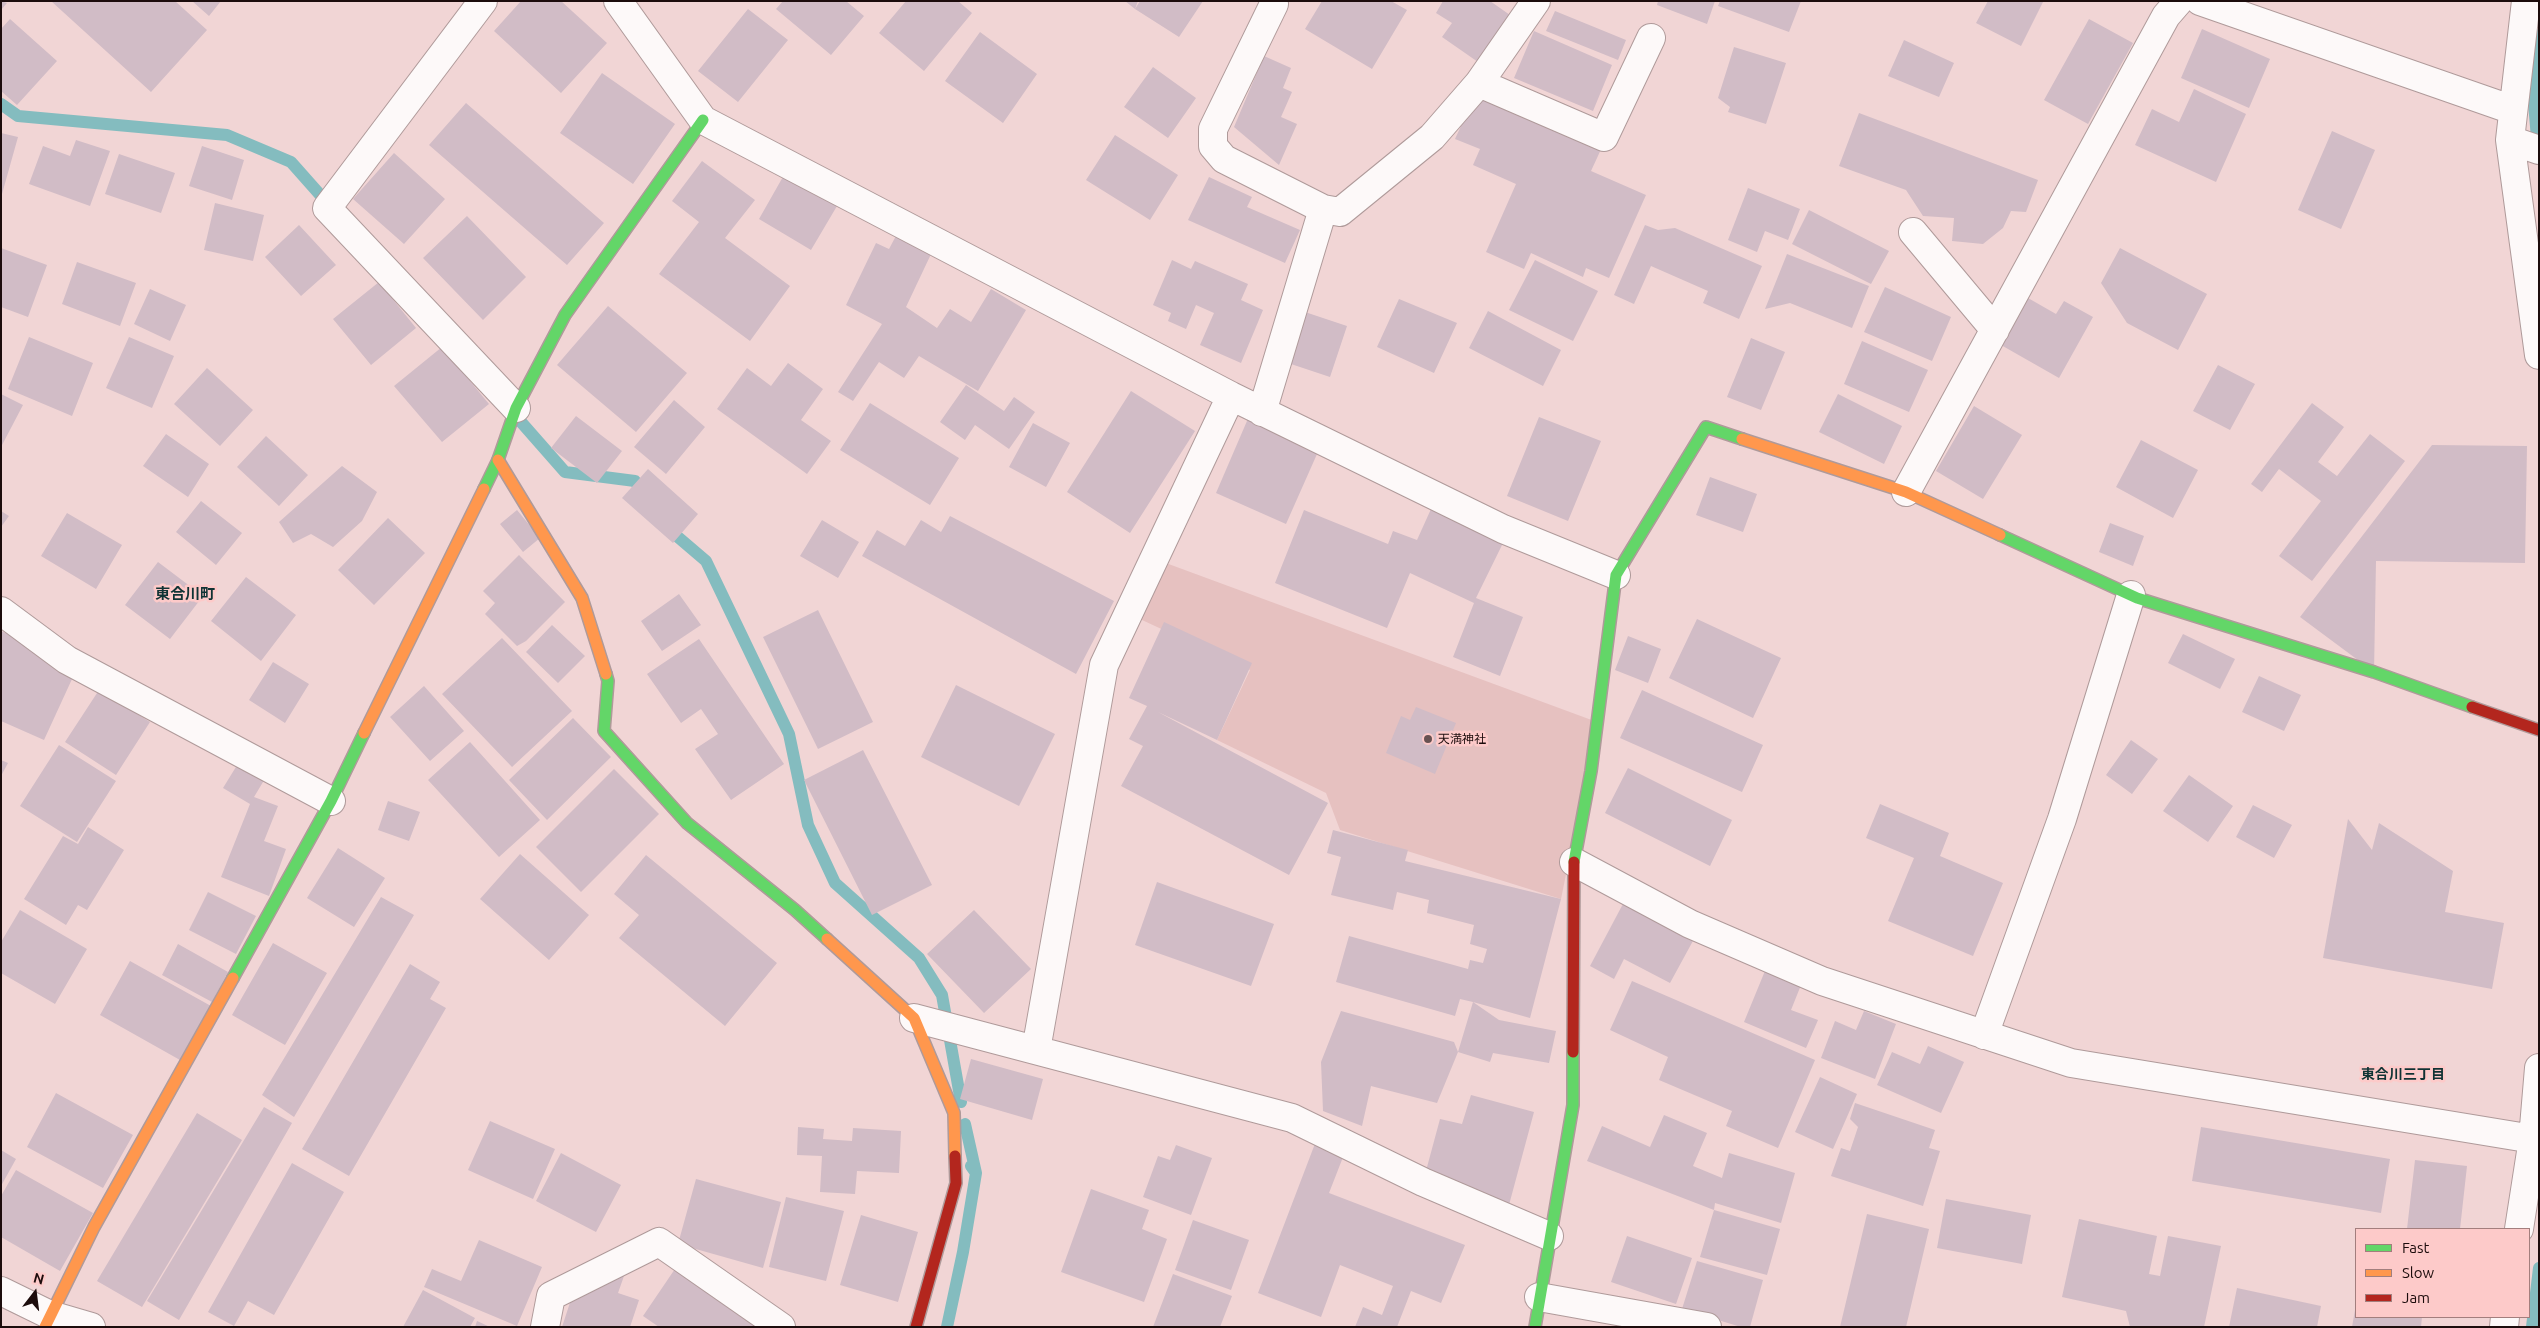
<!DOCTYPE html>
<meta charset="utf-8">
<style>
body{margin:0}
#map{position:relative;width:2540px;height:1328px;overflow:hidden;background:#f1d5d5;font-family:Ubuntu,sans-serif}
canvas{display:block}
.frame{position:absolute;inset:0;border:2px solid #1c0c0c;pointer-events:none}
.legend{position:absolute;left:2355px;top:1228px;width:175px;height:90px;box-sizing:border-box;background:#fdcac9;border:1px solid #a37e7d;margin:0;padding:6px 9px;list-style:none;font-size:15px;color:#1c0c0c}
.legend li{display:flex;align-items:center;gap:10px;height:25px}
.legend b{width:25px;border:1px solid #a37e7d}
.north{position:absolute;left:10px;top:1268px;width:50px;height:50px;-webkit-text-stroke:4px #fdcac9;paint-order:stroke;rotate:15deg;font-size:14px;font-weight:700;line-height:20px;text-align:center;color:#1c0c0c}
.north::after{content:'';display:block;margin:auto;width:18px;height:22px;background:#1c0c0c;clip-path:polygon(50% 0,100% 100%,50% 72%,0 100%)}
</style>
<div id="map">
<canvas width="2540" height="1328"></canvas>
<div class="frame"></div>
<ul class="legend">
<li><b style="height:6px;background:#63d668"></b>Fast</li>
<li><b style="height:6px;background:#ff974d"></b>Slow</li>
<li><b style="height:6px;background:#b3261e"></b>Jam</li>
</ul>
<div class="north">N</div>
</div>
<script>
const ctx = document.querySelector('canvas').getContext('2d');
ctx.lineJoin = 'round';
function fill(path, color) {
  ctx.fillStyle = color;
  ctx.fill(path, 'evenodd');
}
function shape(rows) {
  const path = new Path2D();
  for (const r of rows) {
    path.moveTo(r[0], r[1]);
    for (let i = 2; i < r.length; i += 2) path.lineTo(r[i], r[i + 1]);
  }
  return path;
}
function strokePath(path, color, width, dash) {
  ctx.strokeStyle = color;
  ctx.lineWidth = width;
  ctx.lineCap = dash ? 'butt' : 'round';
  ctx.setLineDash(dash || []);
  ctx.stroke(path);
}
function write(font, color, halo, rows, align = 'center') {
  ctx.font = font + ' Ubuntu,"Noto Sans JP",sans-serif';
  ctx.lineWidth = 5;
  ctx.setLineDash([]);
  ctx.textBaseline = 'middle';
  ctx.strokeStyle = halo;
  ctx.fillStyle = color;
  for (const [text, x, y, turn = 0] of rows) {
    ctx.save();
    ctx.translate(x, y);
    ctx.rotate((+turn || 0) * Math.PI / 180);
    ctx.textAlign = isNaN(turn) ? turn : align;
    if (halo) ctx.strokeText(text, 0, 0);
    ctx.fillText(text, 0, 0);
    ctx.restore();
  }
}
fill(shape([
 [1155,559,1597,722,1561,899,1340,830,1326,793,1217,740,1250,670,1129,614]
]), '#e6c1c0');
strokePath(shape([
 [1,104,18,116,227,135,291,162,330,206],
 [2538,150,2532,80,2539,35],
 [514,414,565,472,635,481,644,495],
 [665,526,706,561,789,734,808,825,835,883,919,958,942,995,961,1102],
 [965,1124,976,1173],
 [947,1327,963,1252,976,1173,971,1166],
 [2532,1327,2539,1268]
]), '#84bcbf', 12);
fill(shape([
 [1,1,7,3,1,10],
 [51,1,175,1,207,30,151,92],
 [192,1,221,1,209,16],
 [521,1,561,1,607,43,561,93,494,31],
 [783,1,846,1,864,16,831,55,776,9],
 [906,1,958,1,972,13,924,71,879,33],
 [1125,1,1138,1,1135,9,1140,1,1203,1,1179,37,1135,9],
 [1322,1,1391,1,1407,10,1372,69,1305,29],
 [1443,1,1490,1,1510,15,1478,62,1442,37,1452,23,1436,13],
 [1658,1,1715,1,1707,24,1657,5],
 [1720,1,1801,1,1789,32,1718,6],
 [1988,1,2043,2,2021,46,1976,23],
 [748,9,788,40,738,102,698,71],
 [1555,11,1626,40,1618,60,1546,31],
 [10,19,57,61,17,105,1,91,1,29],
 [2089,19,2133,43,2088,124,2044,100],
 [2202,29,2270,59,2249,108,2181,78],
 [1534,31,1612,65,1593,111,1514,78],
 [980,32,1037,74,1003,123,945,81],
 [1904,40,1954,63,1939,97,1888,76],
 [1734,47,1786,63,1766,124,1728,112,1730,107,1718,98],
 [1264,56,1291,68,1283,88,1292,92,1281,117,1297,124,1279,165,1234,127],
 [1153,67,1196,98,1168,138,1124,107],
 [602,73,675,124,633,184,560,133],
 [1478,89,1603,145,1591,171,1646,195,1609,278,1586,268,1583,277,1531,253,1524,269,1486,252,1516,184,1473,165,1480,149,1455,139],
 [2194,89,2246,114,2216,182,2135,145,2152,109,2179,122],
 [466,103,604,223,567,265,429,145],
 [1859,113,2038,180,2026,212,2011,211,2003,228,1983,244,1952,241,1954,218,1923,216,1906,190,1839,166],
 [2332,131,2375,150,2341,229,2298,210],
 [1,133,18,137,2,194,1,194],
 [1115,135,1178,175,1150,220,1086,180],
 [76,140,110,151,90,206,29,184,43,146,70,156],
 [202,146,244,160,232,200,189,186],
 [394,153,445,199,404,244,353,199],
 [119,154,175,173,161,213,105,194],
 [702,161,755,200,725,238,790,286,750,341,659,274,699,222,672,201],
 [784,175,837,206,811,250,759,219],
 [1209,177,1252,197,1247,207,1300,230,1285,263,1188,220],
 [1748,188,1800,209,1788,240,1765,231,1757,252,1728,240],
 [215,203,264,215,253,261,204,250],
 [1809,210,1889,251,1871,284,1792,244],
 [467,216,526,277,483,320,423,258],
 [299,225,336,265,301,296,265,257],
 [1645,225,1658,230,1675,228,1762,266,1739,319,1703,303,1708,291,1651,266,1634,304,1614,295],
 [897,234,932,252,906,307,937,328,950,309,971,322,991,289,1026,310,978,391,919,356,904,378,879,362,853,401,838,392,882,324,846,305,876,243,889,249],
 [1,248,47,265,28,317,1,307],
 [2120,248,2207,294,2178,350,2127,323,2101,283],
 [1787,254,1869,286,1852,328,1790,303,1765,309],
 [1172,260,1191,269,1195,261,1248,284,1241,300,1263,310,1241,363,1200,345,1214,313,1196,305,1186,329,1168,321,1171,313,1153,305],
 [1535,260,1598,291,1573,341,1509,310],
 [77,262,136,283,120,326,62,304],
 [379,282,416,328,371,365,333,319],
 [1885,287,1951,317,1932,361,1864,332],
 [150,289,186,305,170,341,134,324],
 [2028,298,2056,314,2064,301,2093,317,2059,378,2001,345],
 [1399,299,1457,323,1434,373,1377,347],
 [608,306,687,373,636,432,557,365],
 [1488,311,1561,350,1543,386,1469,348],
 [1305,312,1347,326,1330,377,1288,363],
 [29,337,93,363,72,416,8,389],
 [129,337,174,356,152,408,106,388],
 [1751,338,1785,352,1761,410,1727,397],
 [1862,341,1928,370,1909,412,1844,384],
 [442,347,489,404,442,442,394,386],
 [788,363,823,389,801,420,831,441,807,474,717,409,747,368,771,386],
 [2218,365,2255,384,2230,430,2193,411],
 [207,368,253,410,220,446,174,404],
 [966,385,1004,411,1014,397,1035,412,1009,449,975,425,965,440,940,422],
 [1131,391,1195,431,1130,533,1067,492],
 [1,394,23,405,1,447],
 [1838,394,1902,426,1884,464,1819,432],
 [674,400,705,427,666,474,634,447],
 [870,403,959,458,930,505,840,450],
 [2312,403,2344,427,2318,462,2337,476,2370,434,2405,461,2312,581,2279,556,2321,501,2279,469,2262,492,2251,484],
 [1974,406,2022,435,1983,499,1936,471],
 [1250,414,1321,445,1286,524,1216,493],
 [576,416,622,451,597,483,551,448],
 [1539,417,1601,441,1568,521,1507,496],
 [1033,423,1070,443,1046,487,1009,467],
 [166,434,209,464,188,497,143,466],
 [266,436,308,475,279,506,237,467],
 [2141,440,2198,470,2173,518,2116,487],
 [2432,445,2527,446,2525,563,2376,561,2374,672,2300,617],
 [342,466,377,492,362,521,333,547,311,534,293,543,279,522],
 [648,469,698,514,673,543,622,498],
 [1710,477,1757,494,1743,532,1696,515],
 [201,501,242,533,216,565,176,532],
 [1431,509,1503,543,1476,598,1523,617,1500,676,1453,657,1474,603,1410,573,1387,628,1275,583,1304,510,1388,544,1393,531,1417,540],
 [517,510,540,538,523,552,500,524],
 [1,511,9,516,1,527],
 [67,513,122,545,96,589,41,556],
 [950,516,1114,601,1076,674,862,556,877,530,905,546,921,520,941,532],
 [388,518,425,553,374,605,338,570],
 [822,520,859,542,838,578,800,556],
 [2110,523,2144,536,2133,566,2099,552],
 [519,555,565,602,526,641,517,646,485,614,495,603,483,591],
 [158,562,203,596,170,639,125,605],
 [246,577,296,615,261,661,211,621],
 [679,594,701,625,662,651,641,621],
 [818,610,873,722,818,749,763,637],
 [1697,619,1781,658,1753,718,1669,678],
 [1164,622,1252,663,1217,740,1158,712,1328,803,1289,875,1121,786,1143,746,1129,739,1147,706,1129,698],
 [552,625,585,656,558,683,526,652],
 [1,631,78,666,44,740,1,721],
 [2183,634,2235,659,2220,689,2168,663],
 [1628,636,1661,649,1648,683,1615,670],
 [502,638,572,711,512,767,442,694],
 [699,639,784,764,731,800,695,749,718,734,701,709,681,723,647,674],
 [273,662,309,684,285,723,249,700],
 [2259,676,2301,695,2284,731,2242,712],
 [956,685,1055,734,1019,806,921,757],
 [424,686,464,731,430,761,390,717],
 [99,690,150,722,116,775,65,742],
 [1642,690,1763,745,1742,792,1620,738],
 [1416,707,1456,723,1435,774,1386,753,1401,716,1410,720],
 [573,718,611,757,547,820,509,780],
 [2131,740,2158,759,2132,794,2106,775],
 [470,742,540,820,499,857,428,780],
 [59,745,116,781,77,842,20,806],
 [863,750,932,885,872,915,804,780],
 [1,760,8,763,1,776],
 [239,762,266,777,254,797,278,806,264,841,286,849,269,896,221,877,250,804,223,788],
 [1628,768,1732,820,1710,866,1605,813],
 [614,769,659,814,581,892,536,847],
 [2189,775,2233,806,2208,842,2163,811],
 [388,801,420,812,409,841,378,830],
 [1880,804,1949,833,1940,856,2003,883,1973,956,1888,921,1914,858,1866,838],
 [2253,805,2292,825,2274,858,2236,837],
 [2348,819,2372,850,2379,823,2453,871,2445,912,2504,923,2492,989,2323,958],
 [88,827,124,850,87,910,78,905,66,925,24,899,63,836,78,844],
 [1333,830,1408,850,1405,861,1561,899,1530,1018,1473,1002,1499,1020,1556,1031,1549,1063,1493,1053,1490,1062,1458,1052,1473,1002,1460,999,1455,1016,1336,982,1349,936,1468,969,1470,960,1483,963,1487,949,1470,944,1474,925,1427,913,1429,900,1397,892,1393,910,1331,895,1341,857,1327,853],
 [338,848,385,878,354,927,307,898],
 [520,854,589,915,549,960,480,899],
 [646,855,777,963,725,1026,619,938,639,915,614,894],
 [1157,882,1274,924,1251,986,1135,945],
 [208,892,256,916,236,954,189,930],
 [381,897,414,915,294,1117,262,1095],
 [1624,902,1694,939,1670,983,1624,959,1614,979,1590,966],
 [20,910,87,949,55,1004,1,973,1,942],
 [974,910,1031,969,984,1013,927,954],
 [273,943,327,973,285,1045,232,1015],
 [178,944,228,972,212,1002,162,975],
 [130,961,211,1006,180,1060,100,1015],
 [410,964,440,982,430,999,446,1008,349,1176,302,1149],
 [1767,966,1803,980,1791,1010,1818,1020,1806,1048,1744,1022],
 [1632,981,1815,1060,1778,1148,1726,1126,1732,1111,1659,1080,1668,1057,1610,1030],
 [1341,1011,1454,1042,1458,1052,1437,1103,1371,1086,1362,1126,1323,1111,1321,1062],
 [1864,1011,1896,1024,1875,1079,1821,1058,1835,1021,1856,1030],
 [1928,1046,1964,1062,1941,1113,1877,1085,1892,1052,1920,1064],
 [971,1059,1043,1079,1032,1120,960,1099],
 [1820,1077,1857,1094,1833,1149,1795,1132],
 [56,1093,133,1135,103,1188,27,1147],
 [1471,1095,1534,1112,1509,1205,1423,1182,1440,1119,1462,1124],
 [1855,1103,1935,1130,1929,1148,1940,1151,1923,1206,1831,1176,1841,1148,1850,1151,1858,1127,1850,1119],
 [264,1107,292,1123,179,1320,147,1301],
 [197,1113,242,1140,142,1307,97,1281],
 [1664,1115,1707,1133,1693,1166,1722,1178,1729,1153,1795,1173,1781,1223,1715,1203,1714,1210,1587,1161,1602,1126,1650,1147],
 [490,1121,555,1149,533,1199,468,1170],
 [798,1127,824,1129,823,1139,852,1141,853,1128,901,1131,899,1173,857,1171,855,1194,820,1192,822,1156,797,1155],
 [2201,1127,2390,1159,2381,1213,2192,1181],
 [1316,1141,1345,1152,1329,1193,1465,1245,1441,1303,1411,1291,1397,1327,1355,1327,1363,1307,1382,1315,1393,1286,1340,1265,1321,1317,1258,1293],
 [1176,1145,1212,1158,1191,1215,1143,1197,1158,1156,1170,1160],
 [1,1150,16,1159,1,1186],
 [561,1153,621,1185,596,1232,536,1201],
 [2415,1160,2467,1166,2460,1229,2407,1229],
 [292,1163,344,1192,274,1315,248,1301,234,1326,208,1312],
 [16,1170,93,1213,60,1271,1,1237,1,1196],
 [696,1179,781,1202,763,1268,678,1244],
 [1091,1189,1149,1210,1142,1229,1167,1239,1144,1302,1061,1272],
 [786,1197,844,1211,826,1281,769,1267],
 [1946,1199,2031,1215,2022,1264,1937,1248],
 [1714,1210,1780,1229,1767,1275,1700,1257],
 [1867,1214,1929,1229,1906,1327,1840,1327],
 [861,1215,918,1232,898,1302,840,1285],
 [2079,1219,2157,1236,2149,1274,2160,1276,2168,1236,2221,1246,2204,1327,2130,1327,2126,1311,2062,1297],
 [1193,1220,1249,1240,1231,1290,1175,1270],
 [1627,1236,1692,1258,1676,1304,1611,1282],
 [479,1240,542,1267,517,1326,424,1287,432,1269,461,1281],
 [1697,1261,1763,1280,1750,1327,1741,1327,1682,1309],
 [583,1263,624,1276,618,1293,639,1300,630,1327,562,1327],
 [679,1263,761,1327,659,1327,643,1316],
 [1173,1274,1232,1296,1220,1327,1153,1327],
 [2237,1288,2321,1306,2317,1327,2229,1327],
 [423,1290,475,1318,470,1327,403,1327],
 [2355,1310,2356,1317,2422,1317,2421,1327,2352,1327],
 [477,1321,490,1327,475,1327]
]), '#d1bcc6');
const street = shape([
 [483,1,327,208,516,408],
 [618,1,703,120,1231,396,1503,529,1616,575],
 [2200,1,2513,110],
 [2526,1,2510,140,2539,355],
 [1479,83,1604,137,1651,38],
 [2510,140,2539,150],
 [1323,209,1340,212,1432,137,1479,83,1536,1],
 [1913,232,1995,330],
 [1262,412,1323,209,1224,159,1213,146,1213,129,1274,4],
 [1906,492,2166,16,2179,1],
 [1,611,67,660,331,801],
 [1574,862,1690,924,1822,981,2071,1063,2533,1139],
 [914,1018,1292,1118,1423,1182,1549,1236],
 [1984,1035,2062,819,2131,595],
 [1036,1050,1104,665,1231,396],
 [2519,1229,2533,1139,2539,1068],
 [1,1291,50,1315,91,1327],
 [1539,1297,1707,1327],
 [545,1327,551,1296,659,1242,781,1327],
 [2504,1327,2505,1317]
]);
const fast = shape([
 [484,489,498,460,516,408,565,315,703,120],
 [2000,535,2137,598,2374,672,2472,707],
 [606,674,608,681,604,731,687,823,795,910,827,939],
 [1574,862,1591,771,1616,575,1706,427,1742,439],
 [233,978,331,801,364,733],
 [1535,1327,1573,1105,1573,1052]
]);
const slow = shape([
 [1742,439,1906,492,2000,535],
 [498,460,582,598,606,674],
 [364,733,484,489],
 [827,939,914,1018,954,1113,955,1156],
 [45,1327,94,1227,233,978]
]);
const jam = shape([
 [2472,707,2539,730],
 [1573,1052,1574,862],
 [916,1327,956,1183,955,1156]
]);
strokePath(street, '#af9a9a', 30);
strokePath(fast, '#af9a9a', 14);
strokePath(slow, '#af9a9a', 14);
strokePath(jam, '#af9a9a', 14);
strokePath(street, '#fdf9f9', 28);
strokePath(fast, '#63d668', 11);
strokePath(slow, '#ff974d', 11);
strokePath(jam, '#b3261e', 11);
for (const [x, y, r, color] of [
 [1428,739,5,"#675252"]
]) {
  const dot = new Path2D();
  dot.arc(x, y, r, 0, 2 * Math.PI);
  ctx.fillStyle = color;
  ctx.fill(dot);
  strokePath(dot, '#fdcac9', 2);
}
write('12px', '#1c0c0c', '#fdcac9', [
 ["天満神社",1438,739]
], 'left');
write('bold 14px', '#0f3334', '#fdcac9', [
 ["東合川三丁目",2403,1074]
]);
write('bold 15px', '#0f3334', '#fdcac9', [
 ["東合川町",185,594]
]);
</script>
